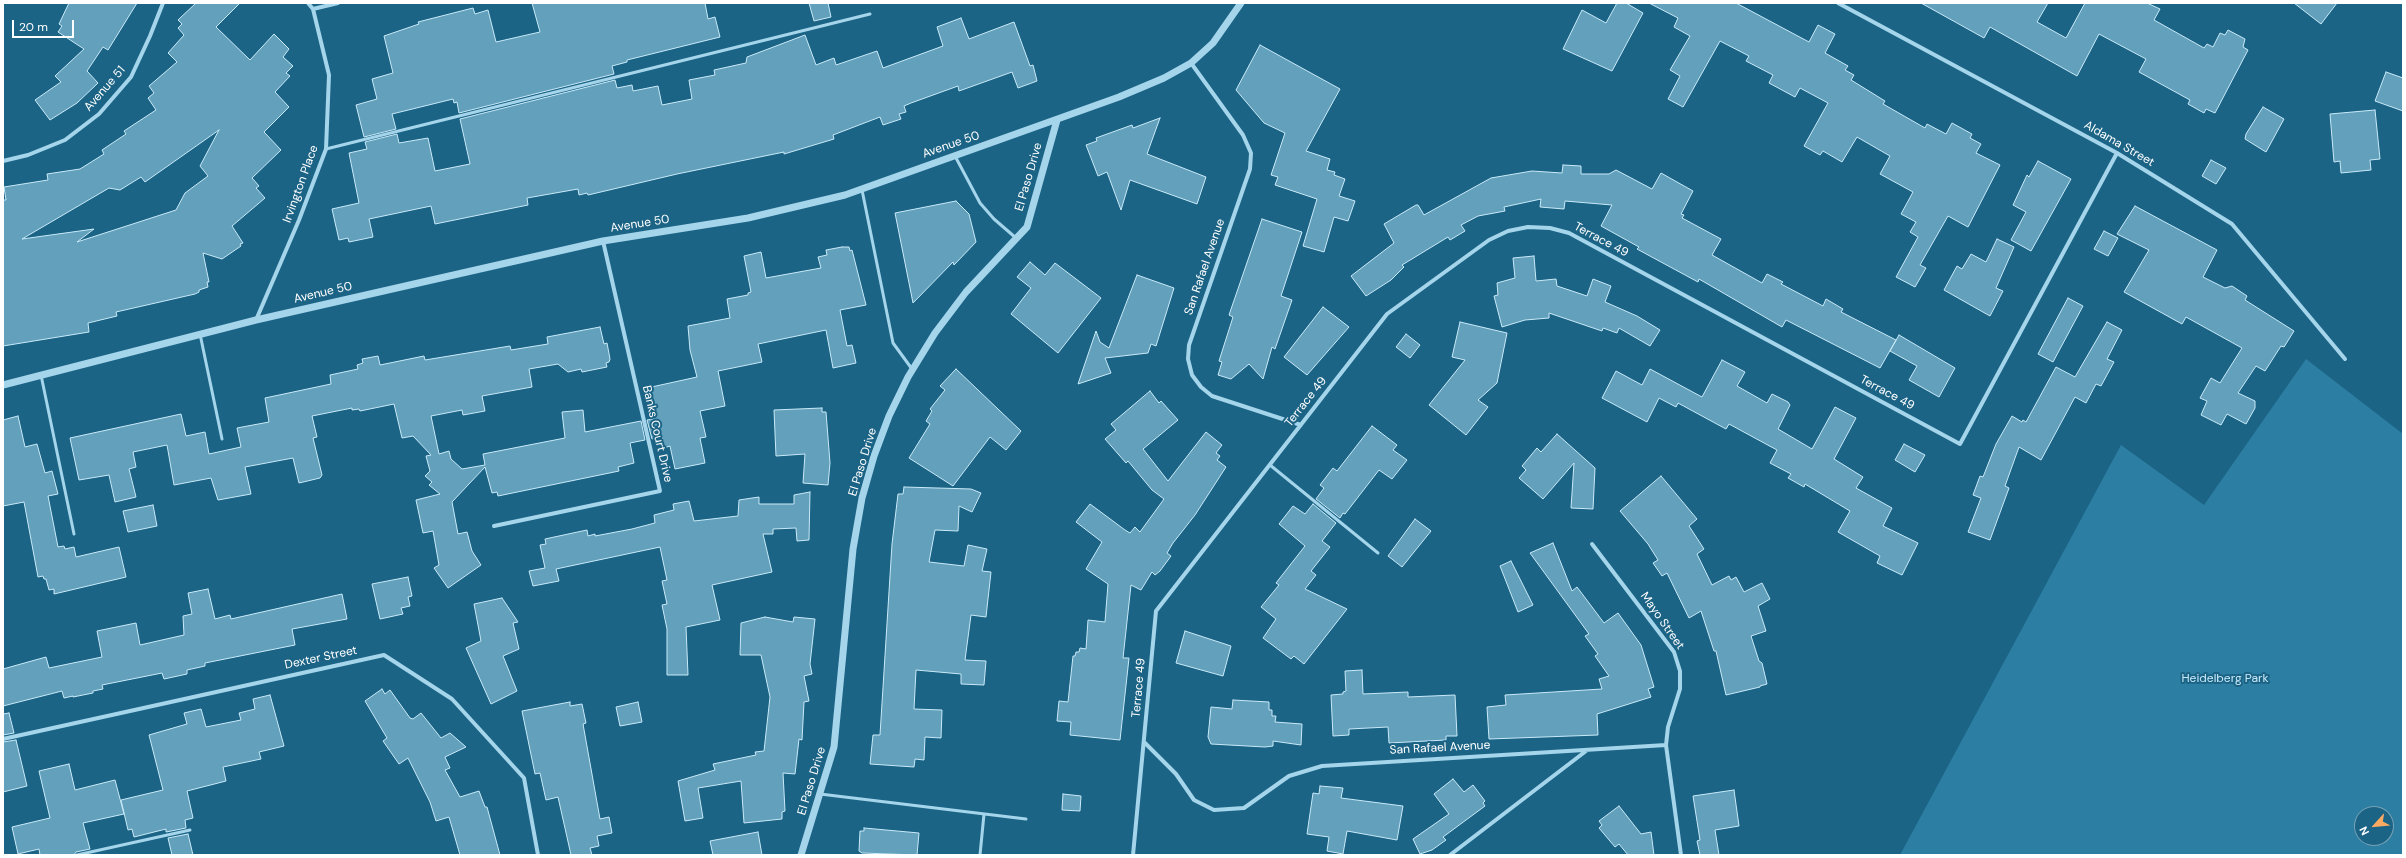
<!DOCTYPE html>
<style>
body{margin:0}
#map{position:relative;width:2406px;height:858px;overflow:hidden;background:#1c6486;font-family:"DM Sans",sans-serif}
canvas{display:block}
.frame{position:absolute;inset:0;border:4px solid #fff;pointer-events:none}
.north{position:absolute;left:2354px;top:806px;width:40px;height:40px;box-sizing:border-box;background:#1c6486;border:1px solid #77a2b6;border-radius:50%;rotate:243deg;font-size:11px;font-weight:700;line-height:16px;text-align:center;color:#fff}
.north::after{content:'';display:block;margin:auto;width:14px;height:18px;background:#fcaa61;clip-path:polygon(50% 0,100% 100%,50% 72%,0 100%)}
.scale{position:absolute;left:12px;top:20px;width:62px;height:18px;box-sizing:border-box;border:2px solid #fff;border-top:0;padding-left:5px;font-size:12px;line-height:14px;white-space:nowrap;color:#fff;-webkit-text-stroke:3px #1c6486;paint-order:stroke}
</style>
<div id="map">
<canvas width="2406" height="858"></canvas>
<div class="frame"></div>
<div class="north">N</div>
<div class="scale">20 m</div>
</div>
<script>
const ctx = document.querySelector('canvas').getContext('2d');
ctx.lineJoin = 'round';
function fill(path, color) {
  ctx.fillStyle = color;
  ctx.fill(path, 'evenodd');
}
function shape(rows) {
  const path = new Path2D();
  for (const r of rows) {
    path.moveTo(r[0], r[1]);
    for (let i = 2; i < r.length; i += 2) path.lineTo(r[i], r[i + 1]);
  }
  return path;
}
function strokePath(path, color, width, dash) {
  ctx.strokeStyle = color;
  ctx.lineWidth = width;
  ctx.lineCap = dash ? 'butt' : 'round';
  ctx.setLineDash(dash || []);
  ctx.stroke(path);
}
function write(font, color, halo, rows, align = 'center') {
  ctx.font = font + ' "DM Sans",sans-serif';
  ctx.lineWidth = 4;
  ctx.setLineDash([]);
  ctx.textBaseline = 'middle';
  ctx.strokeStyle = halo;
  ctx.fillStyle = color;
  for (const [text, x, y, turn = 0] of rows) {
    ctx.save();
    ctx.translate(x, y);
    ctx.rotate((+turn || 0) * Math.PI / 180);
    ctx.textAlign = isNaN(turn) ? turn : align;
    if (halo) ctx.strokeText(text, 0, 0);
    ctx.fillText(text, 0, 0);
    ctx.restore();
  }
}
fill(shape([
 [2306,359,2403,434,2403,855,1900,855,2121,445,2204,505],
 [2362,814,2386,814,2386,838,2362,838]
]), '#2c7ea3');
const building = shape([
 [69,3,137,3,108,50,103,47,87,71,98,83,77,103,50,120,35,100,61,82,55,76,84,49,58,32,62,26,59,24,69,3],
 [196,3,240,3,216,27,250,60,274,34,289,49,283,57,293,66,286,73,290,76,275,92,289,107,264,132,281,150,252,178,259,186,256,188,265,198,232,226,243,243,240,244,241,246,222,259,203,253,209,282,207,282,208,287,199,290,199,292,195,294,116,312,117,316,88,323,89,332,3,346,3,200,6,200,4,187,48,180,47,174,80,169,104,154,102,150,126,134,124,131,156,110,148,98,154,93,149,86,177,62,168,53,184,35,178,28,182,24,178,20,196,3],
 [219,130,200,166,208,176,185,193,176,210,77,242,94,229,22,239,109,188,120,190,141,177,145,182,219,130],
 [532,3,705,3,708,19,715,17,720,37,627,60,627,62,612,66,614,74,459,113,457,102,454,103,453,99,392,114,396,129,364,137,356,105,377,99,372,79,393,73,384,36,419,24,418,22,473,8,475,14,488,10,496,42,540,32,532,3],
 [809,3,828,3,831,17,814,21,809,3],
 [1617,3,1626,3,1643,13,1612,71,1563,49,1582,10,1606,23,1617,3],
 [1649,3,1736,3,1809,42,1818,25,1835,34,1825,53,1848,66,1845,70,1854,75,1851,80,1885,101,1883,104,1925,128,1927,124,1946,134,1952,123,1972,134,1970,138,1981,144,1976,153,2000,165,1968,227,1948,216,1920,265,1926,268,1915,287,1896,277,1918,237,1910,232,1916,222,1901,214,1913,192,1880,174,1890,156,1857,137,1842,162,1823,151,1820,155,1804,146,1828,103,1800,88,1795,97,1769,83,1773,75,1746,61,1749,56,1720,41,1683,107,1668,99,1680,76,1670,70,1690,36,1674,27,1678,18,1649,3],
 [1921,3,2048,3,2037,22,2066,38,2085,3,2147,3,2160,9,2154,20,2204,48,2207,44,2213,47,2220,33,2225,35,2228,30,2245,39,2243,47,2248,50,2215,113,2206,109,2204,113,2188,104,2190,100,2139,72,2146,59,2099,34,2077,76,1990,27,1984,38,1921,3],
 [2294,3,2337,3,2321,24,2294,3],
 [961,18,969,39,1014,22,1030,66,1033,65,1037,81,1018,88,1012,72,959,91,958,86,911,103,904,106,906,112,899,114,901,119,883,125,880,117,833,135,834,139,784,154,784,152,677,174,588,195,587,193,579,195,578,189,527,198,528,205,435,224,431,206,369,219,373,237,349,242,348,238,339,240,332,209,359,203,349,153,367,149,365,142,397,134,399,143,428,138,435,171,470,164,460,119,615,80,617,88,632,85,633,91,658,86,662,105,692,99,689,80,715,75,714,70,746,63,747,57,805,35,816,65,834,58,836,65,877,51,883,68,943,46,937,27,961,18],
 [1260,45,1340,89,1306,151,1330,159,1327,170,1335,172,1334,175,1345,179,1339,196,1355,201,1348,221,1334,217,1324,252,1303,246,1317,199,1275,185,1278,177,1271,175,1285,133,1264,123,1236,90,1260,45],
 [2386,72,2403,78,2403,111,2375,101,2386,72],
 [2263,107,2284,119,2266,152,2245,139,2246,134,2263,107],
 [2375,110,2380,159,2370,160,2371,170,2341,173,2340,161,2334,162,2330,114,2375,110],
 [1160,118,1147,154,1206,177,1197,204,1130,180,1121,210,1107,172,1098,176,1086,145,1097,141,1096,138,1132,125,1133,128,1160,118],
 [2211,160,2226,168,2216,184,2202,176,2211,160],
 [2038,161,2071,179,2031,251,2011,240,2026,212,2013,205,2027,175,2029,177,2038,161],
 [1563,165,1581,166,1581,174,1609,174,1616,170,1652,189,1661,173,1693,191,1681,214,1684,215,1682,218,1721,239,1712,255,1762,283,1767,274,1783,282,1781,284,1823,306,1826,299,1843,309,1841,312,1896,340,1880,368,1786,320,1782,327,1699,279,1698,282,1637,249,1639,247,1601,226,1612,205,1565,201,1564,209,1540,207,1541,199,1504,207,1505,211,1478,216,1461,225,1465,231,1450,240,1448,237,1402,265,1404,267,1391,280,1366,296,1351,276,1394,243,1384,224,1416,205,1418,205,1424,215,1491,178,1532,171,1562,173,1563,165],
 [956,201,969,214,976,242,954,265,953,262,913,303,895,213,956,201],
 [2135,206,2217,250,2203,277,2225,288,2232,286,2247,296,2245,300,2294,331,2284,347,2281,346,2265,371,2256,366,2238,393,2255,401,2255,408,2246,424,2227,414,2221,425,2201,415,2207,401,2200,398,2211,378,2220,383,2242,348,2186,317,2182,324,2124,292,2149,250,2117,234,2135,206],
 [1262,219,1302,232,1281,296,1292,300,1275,349,1272,347,1263,379,1249,364,1231,379,1218,375,1222,362,1219,361,1233,317,1229,315,1262,219],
 [2104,231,2118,238,2108,256,2094,249,2104,231],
 [1997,239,2014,247,1996,288,2003,291,1990,316,1944,290,1957,266,1962,269,1971,254,1986,262,1997,239],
 [842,247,849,247,850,251,852,250,866,305,840,310,847,346,852,345,856,363,833,368,826,330,758,344,762,362,718,371,725,406,700,411,706,437,700,438,705,463,675,469,670,446,664,448,662,437,652,439,647,420,653,419,647,388,697,377,690,350,688,326,730,318,727,299,748,295,748,293,751,292,744,256,761,252,766,278,821,268,818,257,827,255,826,250,842,247],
 [1534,256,1536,281,1556,279,1557,286,1587,296,1593,279,1611,286,1605,302,1637,316,1660,330,1650,346,1619,328,1617,333,1603,328,1602,331,1549,313,1549,318,1525,320,1502,327,1494,296,1498,295,1497,283,1515,278,1513,258,1534,256],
 [1030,262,1045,275,1055,263,1101,298,1058,353,1011,314,1031,288,1017,277,1030,262],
 [1137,275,1174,288,1156,346,1151,344,1148,353,1105,358,1111,373,1078,384,1096,331,1100,342,1109,348,1137,275],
 [2068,298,2083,306,2053,362,2038,354,2068,298],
 [1323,307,1349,327,1307,375,1284,357,1323,307],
 [1460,322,1507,333,1497,383,1478,400,1488,407,1466,435,1429,405,1465,360,1452,357,1460,322],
 [2107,322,2122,330,2107,359,2114,362,2101,386,2096,384,2086,403,2075,397,2041,460,2019,447,2005,486,2009,488,1990,540,1968,532,1981,498,1973,495,1980,476,1983,477,1996,444,2012,416,2022,422,2023,420,2026,422,2056,367,2075,377,2107,322],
 [600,327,604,344,607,343,610,359,609,362,606,363,607,367,582,372,581,369,568,372,558,364,529,369,532,387,482,396,485,411,463,415,462,410,431,416,439,454,449,451,451,459,462,469,485,465,483,454,565,438,562,412,583,410,585,432,641,421,645,440,630,443,634,463,618,467,619,471,498,496,497,492,492,493,485,467,452,502,458,534,467,532,472,551,481,565,448,588,434,568,439,565,433,531,423,533,416,500,440,494,429,485,432,482,425,476,430,471,426,456,431,455,413,436,402,438,394,404,360,411,359,409,352,410,352,408,312,416,317,437,313,438,322,475,320,478,299,483,293,458,245,467,251,494,218,500,211,478,174,485,167,445,133,452,136,467,129,469,136,497,115,502,109,475,79,480,70,438,181,414,186,436,205,432,209,454,241,447,237,428,269,422,265,398,331,384,330,375,358,369,357,365,363,363,362,359,378,356,380,365,424,356,425,360,510,346,511,350,548,344,547,337,600,327],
 [1406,334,1420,345,1410,358,1396,347,1406,334],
 [1899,335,1955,368,1939,397,1909,380,1917,366,1890,351,1899,335],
 [1722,360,1745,372,1737,386,1767,403,1772,394,1788,402,1790,405,1778,429,1812,449,1835,407,1856,418,1834,459,1863,477,1856,488,1892,508,1883,526,1918,543,1902,575,1877,563,1880,556,1838,532,1850,511,1805,484,1804,487,1788,478,1791,474,1770,463,1777,450,1729,424,1726,429,1678,403,1676,407,1659,398,1647,422,1602,398,1616,371,1642,385,1650,369,1702,397,1722,360],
 [956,369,1021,431,1006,450,990,437,953,486,909,458,930,424,926,421,932,411,930,409,945,390,940,386,956,369],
 [1150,391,1159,403,1161,401,1178,420,1143,449,1168,481,1206,432,1222,445,1216,453,1220,456,1217,460,1226,467,1195,515,1173,543,1167,553,1171,556,1160,571,1155,575,1152,572,1141,590,1131,585,1123,658,1129,658,1120,740,1070,735,1071,722,1057,721,1059,701,1068,702,1073,656,1075,656,1076,652,1079,652,1080,648,1086,649,1088,620,1105,622,1108,584,1086,569,1102,542,1076,522,1090,504,1125,530,1130,533,1135,527,1140,532,1164,499,1152,490,1128,461,1126,463,1105,439,1116,430,1111,424,1150,391],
 [822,408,822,412,826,412,830,463,828,485,803,483,805,454,776,456,774,410,822,408],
 [18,416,25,447,37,444,45,473,52,471,58,494,48,496,58,547,64,546,65,549,74,547,76,557,119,547,126,577,54,594,54,589,49,590,46,579,44,579,43,576,38,577,24,502,3,506,3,420,18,416],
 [1372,426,1397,445,1393,450,1407,460,1392,479,1379,470,1345,514,1343,513,1340,518,1316,499,1324,488,1320,485,1333,468,1337,471,1372,426],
 [1557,434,1595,468,1593,509,1571,508,1574,463,1543,499,1519,478,1526,470,1522,466,1537,448,1541,452,1557,434],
 [1904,444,1925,455,1915,472,1895,460,1904,444],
 [1661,476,1697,519,1689,526,1704,549,1697,554,1712,585,1729,576,1731,580,1736,577,1744,592,1762,583,1770,599,1758,606,1766,631,1751,636,1759,661,1762,663,1767,684,1760,686,1760,687,1726,695,1716,651,1714,651,1701,611,1689,618,1667,573,1662,576,1653,563,1658,560,1648,544,1620,511,1661,476],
 [904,487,971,489,981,493,972,512,959,506,958,531,935,530,929,562,964,566,968,545,987,549,982,571,991,572,986,617,971,615,965,660,986,661,984,685,961,684,961,674,916,670,914,709,942,710,941,738,925,737,924,760,915,759,914,767,870,764,873,735,880,735,892,544,898,494,903,494,904,487],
 [810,492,809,540,797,541,796,528,773,529,773,534,763,534,772,572,712,585,720,620,686,627,688,675,667,675,667,629,662,605,667,604,662,581,667,580,660,547,556,569,559,581,533,586,529,571,545,568,540,545,546,544,545,539,587,530,588,536,595,534,595,536,632,529,655,523,654,515,674,510,673,504,689,501,694,521,738,516,739,500,759,497,759,504,794,504,794,495,810,492],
 [1313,504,1336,523,1322,541,1330,547,1311,571,1316,575,1305,589,1347,609,1304,664,1294,656,1291,659,1263,638,1276,619,1261,607,1279,585,1276,583,1305,546,1279,524,1293,506,1305,514,1313,504],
 [153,505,157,526,128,532,123,511,153,505],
 [1415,519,1431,531,1402,567,1388,556,1415,519],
 [1553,543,1572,591,1577,587,1604,623,1618,613,1641,645,1654,687,1648,689,1651,697,1597,714,1598,735,1489,739,1487,707,1506,705,1505,695,1602,689,1599,679,1609,676,1595,656,1598,654,1585,636,1589,634,1530,553,1553,543],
 [1511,561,1533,605,1518,612,1500,566,1511,561],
 [408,577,412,596,408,597,410,606,401,608,403,614,380,619,372,584,408,577],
 [208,589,215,619,230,615,231,619,342,594,347,619,292,629,295,645,205,663,205,666,187,670,187,674,164,679,162,673,102,685,103,689,93,691,93,693,73,697,73,696,64,698,62,691,3,706,3,669,46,657,49,668,102,657,97,631,136,623,140,645,184,635,183,616,192,614,188,593,208,589],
 [502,598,518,622,513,623,519,649,503,656,517,691,491,704,466,648,481,641,474,604,502,598],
 [765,617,793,622,794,617,815,619,810,664,812,674,804,676,809,701,804,702,802,740,799,739,795,774,783,773,785,811,782,812,782,819,744,823,741,781,698,788,703,818,685,821,678,781,715,770,713,764,756,755,755,752,764,751,770,697,761,655,740,655,741,623,765,617],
 [1185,631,1231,646,1223,676,1176,663,1185,631],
 [1362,670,1363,694,1408,692,1408,697,1455,695,1457,736,1446,736,1446,740,1389,743,1388,727,1349,729,1349,735,1333,736,1331,695,1343,694,1343,692,1346,691,1345,671,1362,670],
 [382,689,385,694,390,690,410,718,413,719,421,713,441,738,450,733,466,747,445,757,450,768,445,770,460,797,479,791,485,807,487,807,500,855,460,855,449,817,436,821,430,802,408,758,399,764,383,741,387,738,365,701,382,689],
 [270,695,284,746,259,752,261,759,223,767,226,781,187,791,193,818,185,820,186,828,166,832,166,829,134,837,132,829,128,830,121,800,163,790,149,735,187,724,184,713,201,709,206,727,241,720,239,713,255,709,253,699,270,695],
 [1233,700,1269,702,1269,710,1272,710,1272,716,1276,716,1275,722,1302,724,1301,745,1273,741,1273,746,1265,747,1211,744,1208,737,1211,707,1232,709,1233,700],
 [570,702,570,706,582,704,586,723,583,724,600,819,609,817,612,833,597,836,599,846,590,848,592,855,571,855,558,797,546,800,540,773,535,774,522,711,570,702],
 [638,702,642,722,620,726,616,707,638,702],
 [9,713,14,733,3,735,3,714,9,713],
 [16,740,27,786,3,792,3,742,16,740],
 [69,764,75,790,115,780,124,814,83,823,90,849,76,852,74,855,40,855,39,849,18,854,12,827,50,818,39,771,69,764],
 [1453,779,1464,792,1473,785,1485,801,1483,803,1485,806,1443,837,1446,840,1432,850,1420,854,1413,839,1449,814,1434,794,1453,779],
 [1320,786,1343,788,1341,798,1403,806,1397,840,1347,831,1343,854,1327,851,1329,837,1307,834,1313,793,1319,794,1320,786],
 [1734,790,1739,826,1715,830,1719,855,1700,855,1697,841,1700,840,1693,796,1734,790],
 [1063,794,1081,796,1080,811,1062,810,1063,794],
 [1619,806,1641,834,1651,832,1654,855,1628,855,1619,844,1615,847,1599,828,1602,825,1599,821,1619,806],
 [864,828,919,833,917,855,862,853,859,851,860,831,864,831,864,828],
 [758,832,762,855,713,855,710,841,758,832],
 [188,834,193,855,172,855,168,838,188,834]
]);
fill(building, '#62a0bc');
strokePath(building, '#c9eaf8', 1);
strokePath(shape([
 [326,149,870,14],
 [955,156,980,203,994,219,1016,238],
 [862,190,893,343,912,369],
 [200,334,222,439],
 [41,375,74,534],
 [1270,465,1378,553],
 [820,794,1026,819],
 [77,855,190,830],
 [980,855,984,814]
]), '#a4d5eb', 3);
strokePath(shape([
 [1838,3,2117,153,2232,224,2345,359],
 [313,9,338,3],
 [1191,63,1243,135,1251,153,1250,169,1189,345,1188,359,1192,375,1201,387,1212,396,1301,425],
 [3,161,28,155,65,140,99,114,131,77,150,36,163,3],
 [256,320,299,220,326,149,329,75,313,9,308,3],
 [494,526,660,491,603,241],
 [1592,544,1674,652,1680,671,1680,689,1668,727,1666,745],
 [3,739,384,655,452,699,524,778,538,855],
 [1144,742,1176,774,1194,800,1214,810,1244,808,1289,776,1322,766,1666,745,1681,855],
 [1133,855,1156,611,1387,314,1489,240,1508,231,1528,227,1550,228,1569,233,1960,444,2117,153],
 [1450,855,1586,751]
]), '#a4d5eb', 4);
strokePath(shape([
 [3,385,256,320,603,241,748,218,845,195,1119,97,1164,78,1191,63,1213,43,1241,3],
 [801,855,834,747,853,549,862,498,874,456,889,416,908,377,935,333,966,292,1027,227,1057,120]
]), '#a4d5eb', 7);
write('12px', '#fff', '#1c6486', [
 ["Avenue 51",105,89,-49],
 ["Aldama Street",2119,144,30],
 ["Avenue 50",951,145,-19],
 ["El Paso Drive",1029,177,-74],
 ["Irvington Place",301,184,-70],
 ["Avenue 50",640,224,-9],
 ["Terrace 49",1601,240,28],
 ["San Rafael Avenue",1205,267,-71],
 ["Avenue 50",323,293,-13],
 ["Terrace 49",1887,393,28],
 ["Terrace 49",1306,402,-52],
 ["Banks Court Drive",657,434,77],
 ["El Paso Drive",863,462,-73],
 ["Mayo Street",1662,621,55],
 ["Dexter Street",321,658,-12],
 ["Terrace 49",1139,688,-85],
 ["San Rafael Avenue",1440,748,-3],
 ["El Paso Drive",812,781,-73]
]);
write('12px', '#c9eaf8', '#1c6486', [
 ["Heidelberg Park",2225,679]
]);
</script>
